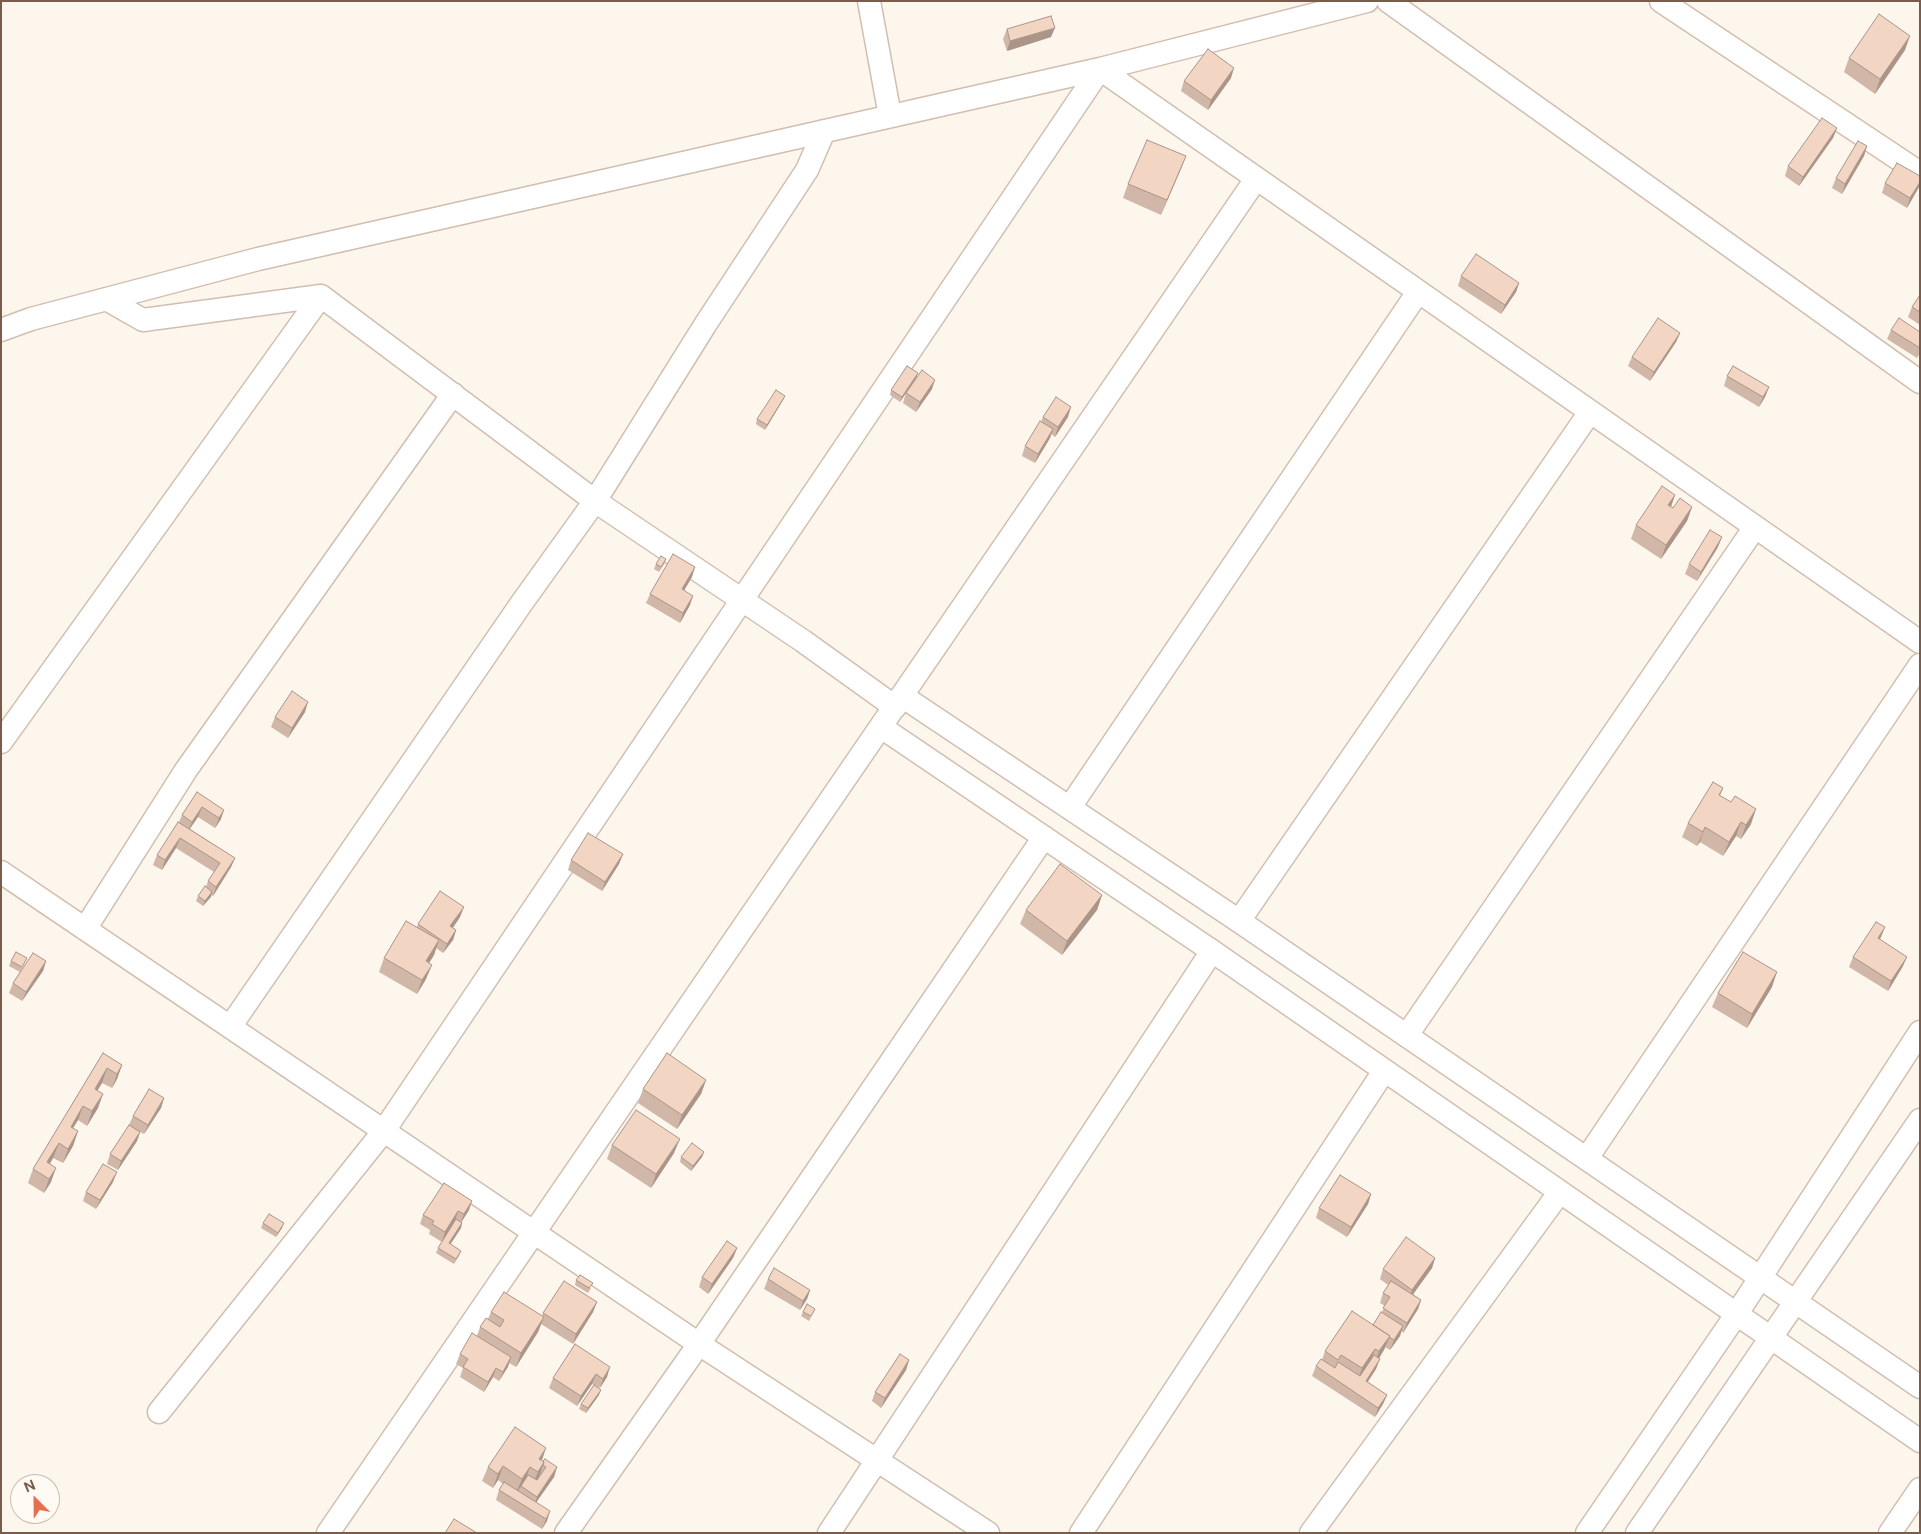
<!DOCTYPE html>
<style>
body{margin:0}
#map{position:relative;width:1921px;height:1534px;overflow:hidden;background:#fdf6ec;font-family:"Public Sans",sans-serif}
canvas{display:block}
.frame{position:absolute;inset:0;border:2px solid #7a5c4d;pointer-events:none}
.north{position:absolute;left:10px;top:1474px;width:50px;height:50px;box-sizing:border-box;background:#fffaf3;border:1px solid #cabbb1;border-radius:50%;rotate:337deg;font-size:14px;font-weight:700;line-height:20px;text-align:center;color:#7a5c4d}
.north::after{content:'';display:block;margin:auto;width:18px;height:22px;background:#e76f51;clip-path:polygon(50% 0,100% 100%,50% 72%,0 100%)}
</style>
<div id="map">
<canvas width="1921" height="1534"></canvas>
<div class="frame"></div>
<div class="north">N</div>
</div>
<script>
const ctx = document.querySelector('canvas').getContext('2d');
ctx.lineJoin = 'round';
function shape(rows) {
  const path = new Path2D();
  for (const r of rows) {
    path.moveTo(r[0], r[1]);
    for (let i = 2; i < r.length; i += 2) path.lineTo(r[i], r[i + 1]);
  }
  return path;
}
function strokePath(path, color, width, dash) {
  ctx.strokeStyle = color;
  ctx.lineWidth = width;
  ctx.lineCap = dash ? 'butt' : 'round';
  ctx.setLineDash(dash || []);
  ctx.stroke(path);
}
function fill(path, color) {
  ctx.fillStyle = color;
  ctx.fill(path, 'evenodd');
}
const minor = shape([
 [869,1,890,116],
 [1388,1,1920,382],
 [1661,1,1920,173],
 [106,299,143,320,321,296,595,501,803,641,895,707],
 [1,330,31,319,258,259,1100,69,1367,1],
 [902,696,1239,921,1920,1387],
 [881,727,1212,951,1920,1441],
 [1,742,321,296],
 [1070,807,1418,292],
 [1,872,699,1344,988,1533],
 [1239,921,1590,412],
 [85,929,186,770,453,394],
 [230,1027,521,604,595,501,705,325,807,170,824,131],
 [1407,1035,1755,527],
 [1587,1158,1920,665],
 [159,1412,383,1132,1100,69,1920,642],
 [328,1533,1256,179],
 [566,1533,699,1344,1044,837],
 [829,1533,1212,951],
 [1081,1533,1384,1071],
 [1311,1533,1559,1193],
 [1587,1533,1736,1315,1920,1032],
 [1637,1533,1920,1120],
 [1890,1533,1920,1489]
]);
strokePath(minor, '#d1beb0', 25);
strokePath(minor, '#fff', 22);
fill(shape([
 [1007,29,1051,37,1007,51,1003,39],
 [1905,50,1875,94,1844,72,1849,58],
 [1231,78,1208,110,1181,91,1184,81],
 [1837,128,1833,138,1799,186,1785,176,1788,166],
 [1867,146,1864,156,1842,194,1832,188,1836,178],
 [1186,156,1180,171,1161,215,1123,198,1128,184],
 [1920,176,1920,185,1919,187,1907,208,1882,193,1885,183],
 [1461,276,1519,283,1516,292,1501,314,1458,286],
 [1920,295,1920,325,1908,317,1912,307],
 [1891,330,1920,332,1920,353,1917,358,1887,339],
 [1680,333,1676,342,1650,381,1628,366,1632,357],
 [918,373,916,378,900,402,890,395,891,390],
 [1727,376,1769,387,1765,397,1759,407,1724,386],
 [932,389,916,412,903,403,906,393],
 [785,396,783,400,765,430,756,424,757,419],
 [1043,417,1068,417,1055,437,1051,434,1050,438,1035,463,1022,456,1025,446,1041,422],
 [1675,495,1671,507,1673,508,1692,507,1687,521,1661,559,1631,539,1636,525],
 [1718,547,1697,581,1685,574,1689,564],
 [666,559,665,563,659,572,654,569,656,564],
 [692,577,684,590,690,605,680,623,646,603,650,594],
 [305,712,288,738,271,727,275,717],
 [1723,788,1720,796,1751,824,1741,839,1736,836,1723,856,1700,842,1697,846,1682,837,1688,823],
 [197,792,221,819,215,828,198,817,190,829,235,858,231,867,213,896,211,895,203,906,196,901,198,896,206,887,208,881,214,872,176,848,162,870,153,865,157,855,179,822,182,815],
 [623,854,619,864,602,891,568,870,571,860],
 [1102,895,1097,910,1062,955,1020,924,1026,910],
 [460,917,453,928,456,930,453,940,443,953,436,948,434,955,429,963,426,979,417,994,379,972,384,958,417,927,418,924],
 [1881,937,1880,939,1903,966,1888,991,1849,967,1853,957],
 [27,958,20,972,46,961,43,971,22,1001,9,993,13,983,20,972,9,966,11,961],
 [1772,987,1747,1028,1712,1007,1718,993],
 [103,1053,122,1065,117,1079,112,1088,102,1083,97,1090,98,1108,87,1126,78,1120,73,1128,78,1131,73,1146,63,1163,53,1158,50,1164,51,1182,44,1193,28,1183,33,1169],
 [706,1080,701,1094,677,1129,638,1103,643,1089],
 [164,1098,161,1108,144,1134,140,1132,137,1141,118,1170,107,1164,110,1154,129,1125,133,1116],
 [612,1145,674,1153,651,1188,607,1159],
 [704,1152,702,1157,691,1171,680,1162,681,1157],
 [113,1182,96,1209,83,1201,86,1192],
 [1371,1194,1368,1204,1347,1237,1316,1218,1319,1208],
 [469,1210,461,1223,462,1223,461,1228,450,1244,461,1251,459,1256,454,1264,436,1253,438,1248,442,1242,429,1234,430,1230,420,1224,423,1215],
 [263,1223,282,1228,276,1237,261,1228],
 [737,1248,733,1258,708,1294,699,1287,702,1277],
 [1435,1258,1432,1268,1413,1294,1421,1300,1418,1309,1403,1333,1401,1331,1400,1336,1390,1350,1385,1347,1379,1359,1376,1369,1368,1382,1387,1395,1383,1404,1375,1417,1312,1376,1316,1366,1322,1360,1325,1351,1373,1325,1382,1312,1385,1306,1380,1303,1383,1293,1388,1285,1380,1279,1383,1269],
 [768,1279,810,1290,807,1299,800,1310,764,1289],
 [576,1280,591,1288,588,1293,575,1285],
 [597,1302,593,1312,573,1344,541,1324,538,1332,516,1367,509,1363,499,1381,493,1377,484,1392,460,1377,463,1368,456,1364,460,1354,477,1336,480,1327,488,1319,491,1312,542,1316,543,1313],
 [815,1309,809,1321,801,1316,803,1312],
 [575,1344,607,1377,600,1388,592,1384,577,1406,549,1388,553,1378],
 [909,1360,906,1370,881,1408,872,1401,875,1392],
 [599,1395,586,1413,579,1409,581,1404],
 [542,1461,557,1467,554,1477,536,1502,547,1521,542,1529,496,1500,499,1490,503,1484,498,1480,493,1488,482,1481,488,1467]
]), '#d1b7a8');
fill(shape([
 [1055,28,1051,37,1007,51,1010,41],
 [1910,36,1905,50,1875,94,1880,79],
 [1234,68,1231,78,1208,110,1211,100],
 [1837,128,1833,138,1799,186,1803,177],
 [1867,146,1864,156,1842,194,1845,184],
 [1186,156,1180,171,1161,215,1167,200],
 [1920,182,1919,187,1907,208,1910,198],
 [1519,283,1516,292,1501,314,1505,305],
 [1680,333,1676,342,1650,381,1654,372],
 [918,373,916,378,900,402,902,397],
 [935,380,932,389,916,412,920,402],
 [1769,387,1765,397,1759,407,1763,397],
 [785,396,783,400,765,430,767,425],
 [1071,407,1068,417,1055,437,1058,427],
 [1053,429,1050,438,1035,463,1038,454],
 [1675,495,1670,509,1668,505],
 [1692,507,1687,521,1661,559,1666,545],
 [1722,537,1718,547,1697,581,1701,572],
 [695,567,692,577,679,599,682,589],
 [693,596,690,605,680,623,683,613],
 [308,702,305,712,288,738,292,728],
 [202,807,198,817,188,831,192,822],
 [1756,809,1751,824,1741,839,1746,825],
 [224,810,221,819,215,828,219,818],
 [1741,822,1736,836,1723,856,1729,842],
 [1705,827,1700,842,1697,846,1703,832],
 [180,838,176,848,162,870,165,860],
 [623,854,619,864,602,891,605,882],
 [235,858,231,867,213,896,216,887],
 [212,892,211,897,203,906,205,901],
 [1102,895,1097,910,1062,955,1067,941],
 [464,907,460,917,447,936,450,926],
 [1885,927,1881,937,1874,948,1878,938],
 [456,930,453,940,443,953,447,944],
 [439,940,434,955,421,976,426,961],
 [1907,957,1903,966,1888,991,1891,981],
 [46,961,43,971,22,1001,26,992],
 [432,965,426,979,417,994,422,980],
 [1777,972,1772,987,1747,1028,1752,1014],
 [122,1065,117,1079,112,1088,117,1074],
 [107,1068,102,1083,90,1103,95,1089],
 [706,1080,701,1094,677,1129,682,1115],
 [103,1094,98,1108,87,1126,92,1111],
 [164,1098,161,1108,144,1134,148,1125],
 [83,1106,78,1120,65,1141,71,1127],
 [78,1131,73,1146,63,1163,68,1149],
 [140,1132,137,1141,118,1170,121,1161],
 [680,1139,674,1153,651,1188,656,1174],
 [59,1143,53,1158,43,1175,47,1162],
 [704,1152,702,1157,691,1171,693,1166],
 [56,1168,51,1182,44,1193,49,1179],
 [117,1172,113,1182,96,1209,100,1200],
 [1371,1194,1368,1204,1347,1237,1351,1227],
 [472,1201,469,1210,460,1224,464,1214],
 [458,1211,455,1221,442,1242,445,1232],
 [284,1223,282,1228,276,1237,278,1233],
 [462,1223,461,1228,448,1248,449,1243],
 [737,1248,733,1258,708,1294,712,1284],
 [1435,1258,1432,1268,1409,1300,1412,1290],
 [810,1290,807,1299,800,1310,803,1301],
 [1421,1300,1418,1309,1403,1333,1407,1323],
 [597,1302,593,1312,573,1344,576,1334],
 [544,1317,538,1332,516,1367,521,1353],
 [1403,1326,1400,1336,1390,1350,1394,1340],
 [1390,1336,1384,1350,1374,1366,1379,1351],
 [1375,1349,1370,1363,1357,1383,1362,1368],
 [511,1357,508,1367,499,1381,503,1372],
 [1380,1359,1376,1369,1362,1390,1366,1381],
 [909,1360,906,1370,881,1408,885,1398],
 [610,1367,607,1377,600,1388,603,1379],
 [496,1368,493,1377,484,1392,488,1382],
 [596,1374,592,1384,577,1406,581,1396],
 [601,1390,599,1395,586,1413,588,1408],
 [1387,1395,1383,1404,1375,1417,1378,1408],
 [546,1448,541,1463,539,1459],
 [544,1462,539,1477,532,1486,538,1472],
 [503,1466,498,1480,493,1488,498,1474],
 [530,1467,525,1481,516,1493,522,1479],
 [557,1467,554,1477,533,1507,537,1497],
 [550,1511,547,1521,542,1529,546,1519]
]), '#aa9588');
const building = shape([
 [1879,14,1910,36,1880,79,1849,58,1879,14],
 [1051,16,1055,28,1010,41,1007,29,1051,16],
 [1208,49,1234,68,1211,100,1184,81,1208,49],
 [1822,118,1837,128,1803,177,1788,166,1822,118],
 [1147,140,1186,156,1167,200,1128,184,1147,140],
 [1858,141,1867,146,1845,184,1836,178,1858,141],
 [1897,163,1920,176,1920,182,1910,198,1885,183,1897,163],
 [1476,254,1519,283,1505,305,1461,276,1476,254],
 [1920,295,1920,312,1912,307,1920,295],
 [1658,318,1680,333,1654,372,1632,357,1658,318],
 [1899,318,1920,332,1920,348,1891,330,1899,318],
 [907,366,918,373,902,397,891,390,907,366],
 [1733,366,1769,387,1763,397,1727,376,1733,366],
 [922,370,935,380,920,402,906,393,922,370],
 [776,390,785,396,767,425,757,419,776,390],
 [1056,397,1071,407,1058,427,1043,417,1056,397],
 [1040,421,1053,429,1038,454,1025,446,1040,421],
 [1662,486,1675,495,1668,505,1673,508,1680,498,1692,507,1666,545,1636,525,1662,486],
 [1710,530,1722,537,1701,572,1689,564,1710,530],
 [673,554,695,567,682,589,693,596,683,613,650,594,673,554],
 [661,556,666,559,661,567,656,564,661,556],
 [292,691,308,702,292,728,275,717,292,691],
 [1713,782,1723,788,1719,795,1731,802,1735,796,1756,809,1746,825,1741,822,1729,842,1705,827,1703,832,1688,823,1713,782],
 [197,792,224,810,219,818,202,807,192,822,182,815,197,792],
 [178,822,235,858,216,887,208,881,220,863,180,838,165,860,157,855,178,822],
 [588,833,623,854,605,882,571,860,588,833],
 [1060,864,1102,895,1067,941,1026,910,1060,864],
 [205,886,212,892,205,901,198,896,205,886],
 [440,891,464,907,450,926,456,930,447,944,418,924,440,891],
 [406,921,439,940,426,961,432,965,422,980,384,958,406,921],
 [1876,922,1885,927,1878,938,1907,957,1891,981,1853,957,1876,922],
 [16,952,27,958,22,967,11,961,16,952],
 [1743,952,1777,972,1752,1014,1718,993,1743,952],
 [33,953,46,961,26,992,13,983,33,953],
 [103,1053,122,1065,117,1074,107,1068,95,1089,103,1094,92,1111,83,1106,71,1127,78,1131,68,1149,59,1143,47,1162,56,1168,49,1179,33,1169,103,1053],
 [667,1053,706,1080,682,1115,643,1089,667,1053],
 [149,1089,164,1098,148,1125,133,1116,149,1089],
 [636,1110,680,1139,656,1174,612,1145,636,1110],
 [129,1125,140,1132,121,1161,110,1154,129,1125],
 [692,1143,704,1152,693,1166,681,1157,692,1143],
 [103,1164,117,1172,100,1200,86,1192,103,1164],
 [1340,1175,1371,1194,1351,1227,1319,1208,1340,1175],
 [444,1183,472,1201,464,1214,458,1211,445,1232,432,1224,434,1221,423,1215,444,1183],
 [269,1214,284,1223,278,1233,263,1223,269,1214],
 [456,1219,462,1223,449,1243,461,1251,456,1259,438,1248,456,1219],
 [1406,1237,1435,1258,1412,1290,1383,1269,1406,1237],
 [727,1241,737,1248,712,1284,702,1277,727,1241],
 [774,1268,810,1290,803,1301,768,1279,774,1268],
 [580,1275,593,1283,589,1288,576,1280,580,1275],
 [564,1281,597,1302,576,1334,543,1313,564,1281],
 [1391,1281,1421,1300,1407,1323,1383,1308,1390,1297,1383,1293,1391,1281],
 [504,1292,544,1317,521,1353,480,1327,486,1318,500,1327,504,1320,491,1312,504,1292],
 [807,1304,815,1309,811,1316,803,1312,807,1304],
 [1352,1311,1390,1336,1379,1351,1375,1349,1362,1368,1341,1355,1338,1360,1325,1351,1352,1311],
 [1381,1312,1403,1326,1394,1340,1389,1337,1390,1336,1373,1325,1381,1312],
 [472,1333,511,1357,503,1372,496,1368,488,1382,463,1367,468,1359,460,1354,472,1333],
 [575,1344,610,1367,603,1379,596,1374,581,1396,553,1378,575,1344],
 [900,1354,909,1360,885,1398,875,1392,900,1354],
 [1374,1355,1380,1359,1366,1381,1387,1395,1378,1408,1316,1366,1321,1359,1335,1368,1338,1362,1360,1376,1374,1355],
 [594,1385,601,1390,588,1408,581,1404,594,1385],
 [515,1427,546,1448,539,1459,544,1462,538,1472,530,1467,522,1479,503,1466,498,1474,488,1467,515,1427],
 [545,1459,557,1467,537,1497,521,1486,528,1475,537,1480,546,1467,543,1465,544,1462,543,1461,545,1459],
 [504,1482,550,1511,546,1519,499,1490,504,1482],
 [454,1519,477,1533,445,1533,454,1519]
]);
fill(building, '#f3d5c3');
strokePath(building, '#aa9588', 1);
</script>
